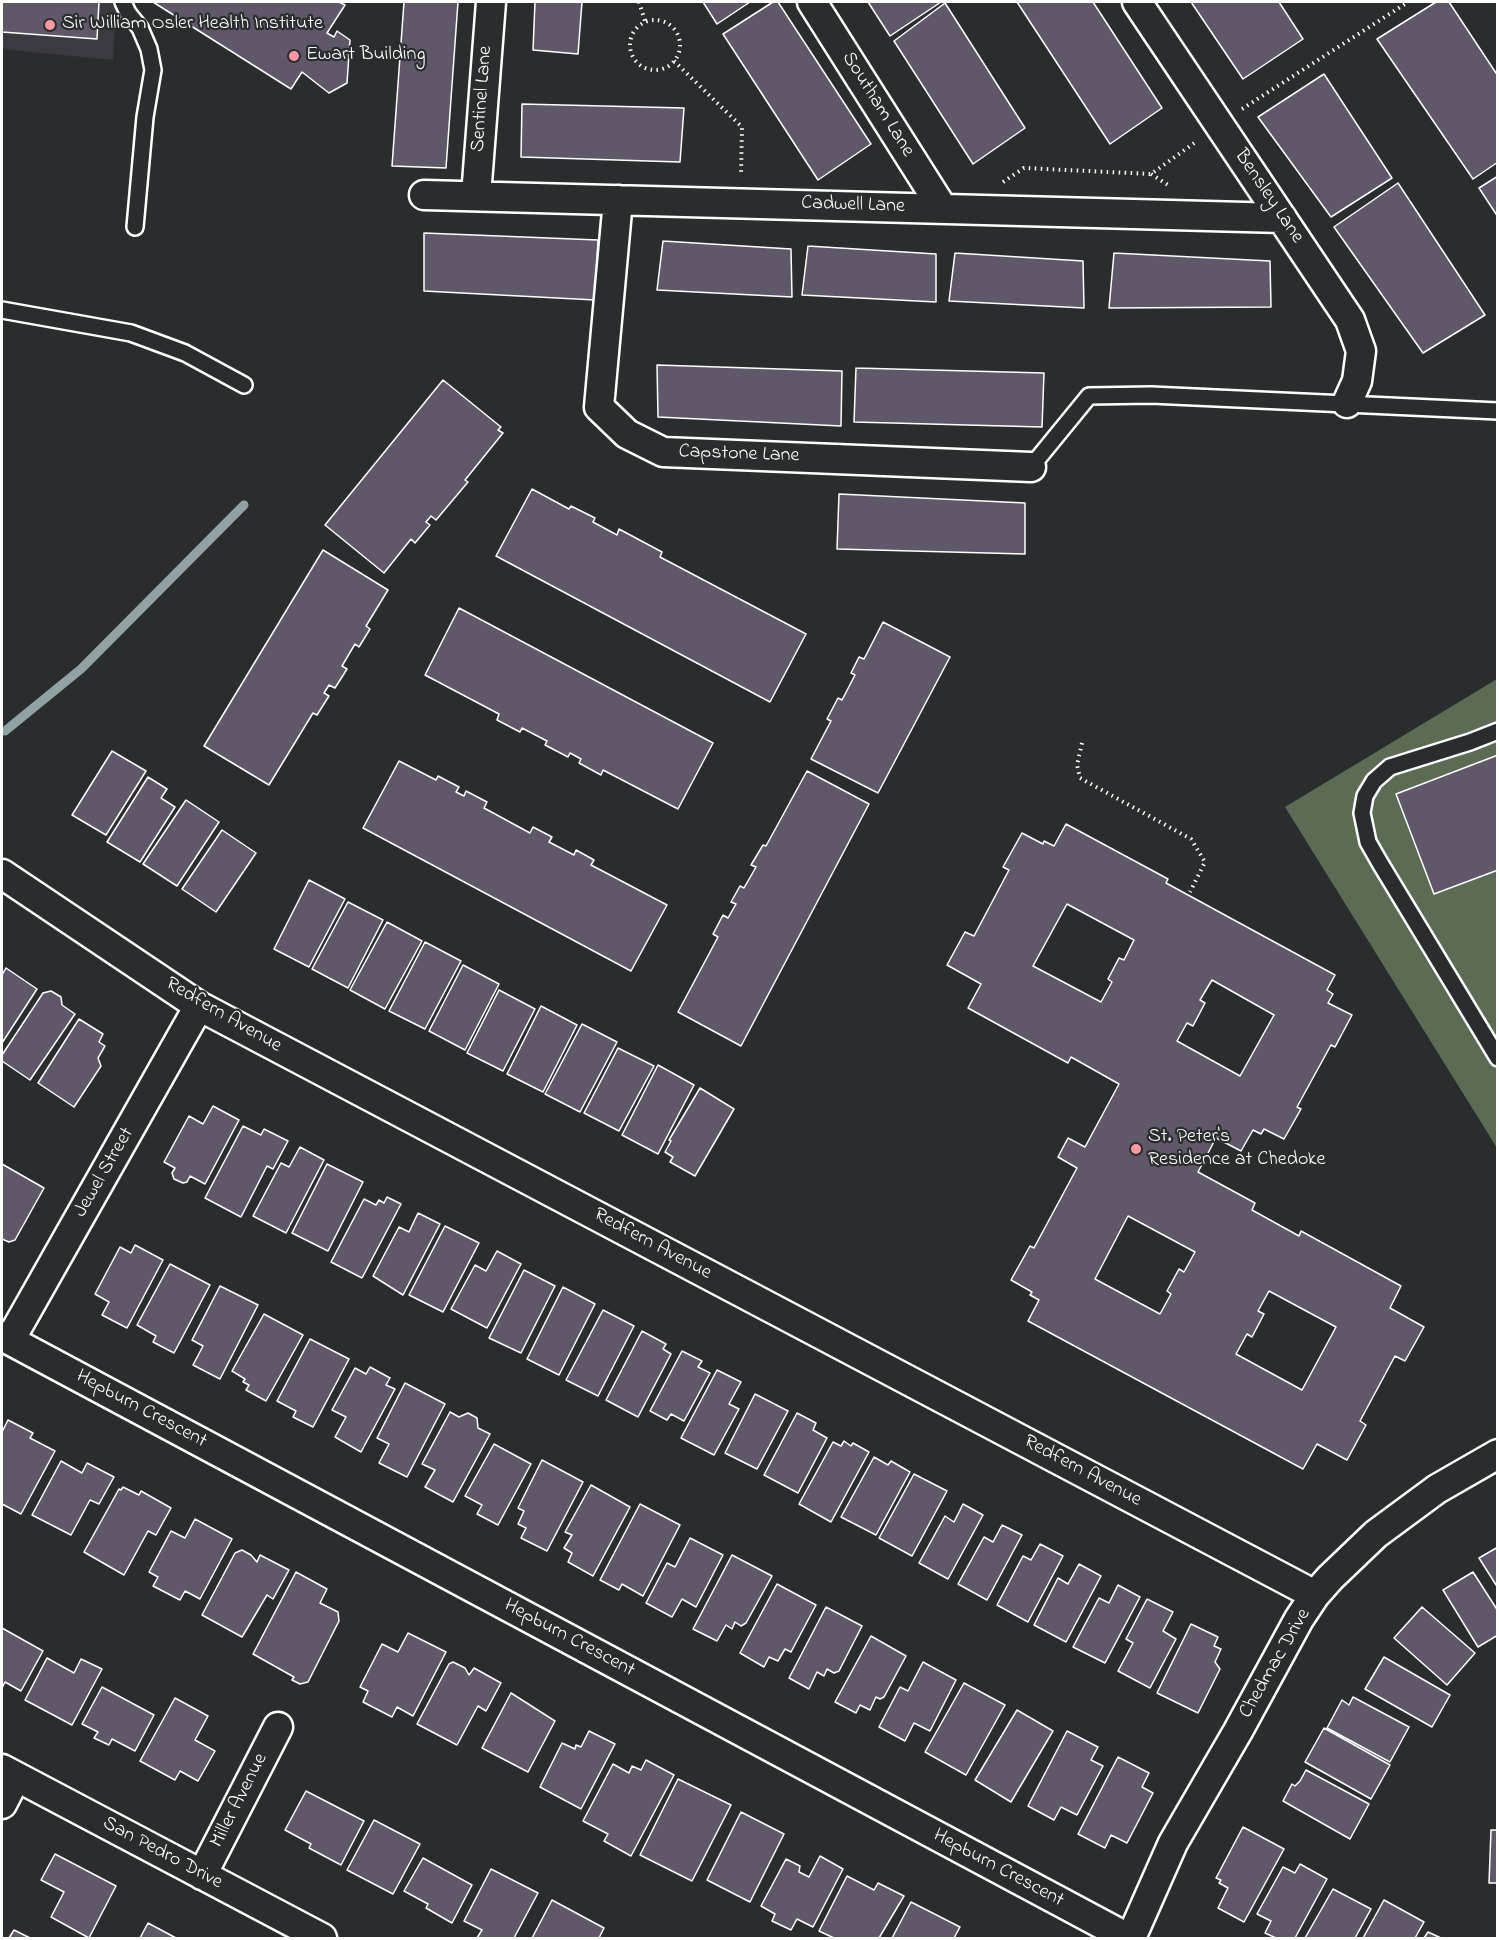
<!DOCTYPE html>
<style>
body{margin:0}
#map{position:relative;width:1499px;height:1940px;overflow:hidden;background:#2a2d2e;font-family:"Indie Flower",sans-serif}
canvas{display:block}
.frame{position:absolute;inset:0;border:3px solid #fff;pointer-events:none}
</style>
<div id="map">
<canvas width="1499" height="1940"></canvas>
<div class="frame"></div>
</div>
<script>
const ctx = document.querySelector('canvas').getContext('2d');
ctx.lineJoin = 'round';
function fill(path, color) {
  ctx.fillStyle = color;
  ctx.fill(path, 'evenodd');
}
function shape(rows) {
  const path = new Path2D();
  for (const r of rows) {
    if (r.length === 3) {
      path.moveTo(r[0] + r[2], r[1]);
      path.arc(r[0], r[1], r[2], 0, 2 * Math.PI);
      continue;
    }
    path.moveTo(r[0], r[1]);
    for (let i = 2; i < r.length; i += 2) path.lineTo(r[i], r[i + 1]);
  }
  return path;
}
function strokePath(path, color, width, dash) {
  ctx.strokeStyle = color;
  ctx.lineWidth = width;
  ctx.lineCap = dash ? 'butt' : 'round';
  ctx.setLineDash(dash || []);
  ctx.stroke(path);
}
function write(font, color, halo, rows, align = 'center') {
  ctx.font = font + ' "Indie Flower",sans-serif';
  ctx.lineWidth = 4.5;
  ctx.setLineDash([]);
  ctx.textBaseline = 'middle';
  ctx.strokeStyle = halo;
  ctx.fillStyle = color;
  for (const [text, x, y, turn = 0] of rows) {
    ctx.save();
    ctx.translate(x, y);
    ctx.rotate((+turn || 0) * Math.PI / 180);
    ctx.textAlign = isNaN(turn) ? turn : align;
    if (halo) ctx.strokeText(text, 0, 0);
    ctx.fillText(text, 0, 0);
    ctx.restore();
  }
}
fill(shape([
 [2,2,116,2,113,60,2,49]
]), '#3a3a40');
fill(shape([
 [1497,679,1497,1148,1285,807]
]), '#5b6b54');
strokePath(shape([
 [5,731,81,669,244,505]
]), '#90a2a4', 9);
const building = shape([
 [2,2,99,2,97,39,2,32,2,2],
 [153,2,339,2,345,5,327,33,334,37,337,31,350,40,347,83,329,93,302,72,291,89,153,2],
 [404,2,458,2,446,168,392,166,404,2],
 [535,2,582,2,578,54,533,50,535,2],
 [703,2,750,2,717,24,703,2],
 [773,2,778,2,871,144,818,180,723,34,773,2],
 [868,2,941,2,890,36,868,2],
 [1017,2,1093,2,1162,108,1110,144,1017,2],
 [1191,2,1279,2,1303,39,1243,79,1191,2],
 [1436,2,1449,2,1498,76,1498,162,1473,179,1377,39,1436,2],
 [945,3,1025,128,973,164,894,41,945,3],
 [1324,74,1392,178,1331,217,1258,117,1324,74],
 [522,104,684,108,680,162,521,157,522,104],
 [1498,176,1498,217,1479,188,1498,176],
 [1398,183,1485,315,1423,353,1334,227,1398,183],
 [424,233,598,240,595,300,424,291,424,233],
 [663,241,791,249,792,297,657,290,663,241],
 [808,246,936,254,936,302,802,295,808,246],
 [955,253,1083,261,1084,308,949,301,955,253],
 [1114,253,1270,261,1271,307,1109,308,1114,253],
 [657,365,842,371,841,426,658,417,657,365],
 [856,368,1044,373,1042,427,854,422,856,368],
 [443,380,501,427,498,430,503,433,465,480,468,482,436,520,431,516,426,522,430,525,415,543,411,539,384,573,325,525,443,380],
 [532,489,569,509,571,506,595,518,593,522,617,535,619,529,662,552,660,557,806,634,770,702,496,556,532,489],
 [839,494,1025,503,1025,554,837,549,839,494],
 [323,550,388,590,366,626,370,629,359,647,355,644,342,666,347,669,335,688,329,685,324,693,329,696,317,715,313,713,269,785,204,746,323,550],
 [459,608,713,743,678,809,603,770,601,775,579,763,581,759,570,753,568,757,545,745,547,741,522,728,520,732,497,720,499,714,425,675,459,608],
 [883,622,950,657,878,793,811,759,831,721,827,719,838,698,842,700,855,675,851,673,859,657,864,659,883,622],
 [112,751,146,771,106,835,72,815,112,751],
 [1498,755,1498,870,1434,894,1396,794,1498,755],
 [399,761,436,780,438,776,459,787,456,792,464,796,466,791,487,802,484,808,530,833,533,827,552,837,549,842,574,855,576,850,594,860,591,865,667,905,631,971,363,828,399,761],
 [807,771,869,804,741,1046,678,1012,718,937,713,934,723,915,728,918,736,904,731,902,740,886,744,888,756,867,751,865,763,845,766,846,807,771],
 [148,777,167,789,161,798,175,807,140,862,107,842,148,777],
 [186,800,219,822,177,886,143,864,186,800],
 [1066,824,1168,879,1166,883,1335,975,1327,990,1333,994,1328,1003,1352,1015,1335,1047,1331,1045,1297,1107,1301,1109,1284,1139,1264,1129,1261,1134,1253,1130,1241,1151,1216,1138,1198,1172,1255,1203,1252,1210,1299,1236,1301,1231,1401,1286,1390,1308,1424,1327,1405,1361,1395,1356,1360,1421,1366,1425,1347,1460,1317,1444,1303,1469,1028,1321,1039,1300,1030,1295,1032,1292,1011,1280,1030,1246,1034,1248,1077,1168,1058,1157,1068,1138,1085,1147,1119,1084,1071,1057,1068,1063,968,1008,981,984,947,965,965,932,974,936,1009,870,1003,867,1022,833,1043,844,1044,841,1054,846,1066,824],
 [1067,904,1134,940,1124,960,1119,958,1108,979,1112,982,1101,1002,1033,966,1067,904],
 [1212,980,1274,1015,1240,1076,1177,1041,1187,1023,1193,1026,1205,1003,1200,1000,1212,980],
 [1128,1216,1195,1252,1184,1272,1179,1269,1167,1291,1171,1294,1160,1314,1095,1279,1128,1216],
 [1269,1291,1336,1327,1302,1390,1236,1354,1247,1334,1252,1337,1264,1314,1258,1311,1269,1291],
 [222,830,256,853,216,912,182,889,222,830],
 [309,880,345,899,309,967,274,949,309,880],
 [348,902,383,920,348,988,312,969,348,902],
 [387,922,422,941,385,1009,350,990,387,922],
 [425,942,461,961,425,1029,389,1011,425,942],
 [463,965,499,984,465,1050,429,1031,463,965],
 [6,968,37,989,2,1043,2,975,6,968],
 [499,990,535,1009,503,1071,467,1053,499,990],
 [51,991,61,997,62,1005,75,1014,30,1080,2,1061,2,1055,43,993,51,991],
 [541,1006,577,1025,543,1092,507,1074,541,1006],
 [79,1019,103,1034,99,1042,105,1046,98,1058,101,1066,74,1107,38,1083,79,1019],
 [582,1024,617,1042,580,1112,545,1094,582,1024],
 [618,1048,654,1066,619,1131,584,1113,618,1048],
 [658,1065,694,1085,658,1154,622,1135,658,1065],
 [700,1088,734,1109,695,1176,670,1162,673,1157,665,1152,671,1141,669,1140,700,1088],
 [213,1106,239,1120,205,1184,190,1176,187,1182,183,1183,174,1179,172,1173,175,1168,164,1162,189,1116,203,1124,213,1106],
 [243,1126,261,1135,264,1129,288,1141,273,1169,267,1166,241,1217,205,1198,243,1126],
 [300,1147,324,1160,286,1233,253,1216,281,1163,289,1167,300,1147],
 [2,1164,44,1188,15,1240,9,1242,2,1239,2,1164],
 [327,1164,363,1182,328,1251,292,1233,327,1164],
 [387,1197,401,1204,362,1278,331,1262,364,1199,376,1205,379,1200,384,1203,387,1197],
 [418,1213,440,1224,403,1295,373,1276,399,1227,409,1232,418,1213],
 [445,1226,479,1243,443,1312,409,1295,445,1226],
 [135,1245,163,1260,127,1328,102,1315,109,1302,95,1294,120,1247,131,1253,135,1245],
 [497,1251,521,1264,487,1328,451,1309,475,1265,486,1271,497,1251],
 [170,1264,210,1285,174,1353,153,1342,156,1336,137,1325,170,1264],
 [524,1270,555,1286,521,1353,489,1338,524,1270],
 [220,1286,258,1305,220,1379,193,1365,203,1346,192,1340,220,1286],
 [563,1287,595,1304,559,1375,527,1359,563,1287],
 [603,1310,634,1326,598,1396,566,1380,603,1310],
 [264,1314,303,1335,266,1401,246,1390,249,1385,243,1382,245,1379,232,1371,264,1314],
 [642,1331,666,1344,663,1349,671,1354,638,1417,606,1400,642,1331],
 [310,1339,349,1359,313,1427,293,1417,296,1411,277,1401,310,1339],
 [682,1351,702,1361,698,1367,710,1373,684,1421,671,1414,667,1420,650,1411,682,1351],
 [370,1367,390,1378,386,1385,395,1389,361,1452,335,1437,346,1417,332,1410,355,1368,366,1374,370,1367],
 [717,1370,741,1382,729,1404,739,1409,714,1455,681,1438,717,1370],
 [405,1383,445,1404,407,1477,379,1463,389,1444,377,1438,405,1383],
 [755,1394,788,1411,757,1469,725,1453,755,1394],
 [450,1412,459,1417,468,1413,477,1418,478,1428,490,1434,453,1502,425,1487,435,1470,422,1464,450,1412],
 [797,1413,816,1423,813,1430,827,1438,798,1493,764,1475,797,1413],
 [8,1420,33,1433,30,1438,55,1451,21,1514,2,1504,2,1432,8,1420],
 [844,1441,851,1446,853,1443,869,1452,831,1522,799,1504,833,1442,841,1446,844,1441],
 [494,1444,531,1464,498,1525,477,1514,482,1505,465,1496,494,1444],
 [874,1457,888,1465,891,1461,910,1472,876,1535,841,1517,874,1457],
 [542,1460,583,1482,547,1551,521,1538,526,1528,518,1524,524,1511,518,1508,542,1460],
 [61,1461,82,1473,87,1463,114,1477,99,1504,90,1500,71,1535,32,1515,61,1461],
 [914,1474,947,1491,912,1556,879,1538,914,1474],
 [591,1485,630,1507,593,1576,568,1562,572,1553,564,1548,572,1535,565,1532,591,1485],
 [123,1487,139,1495,141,1491,171,1508,156,1535,148,1531,124,1575,84,1552,119,1489,121,1490,123,1487],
 [640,1504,680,1525,643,1596,622,1584,619,1590,600,1580,640,1504],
 [963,1504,983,1515,948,1579,919,1563,945,1516,954,1522,963,1504],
 [195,1519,232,1539,200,1599,185,1591,180,1600,153,1586,158,1577,149,1572,171,1531,185,1538,195,1519],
 [1002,1525,1022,1535,987,1600,958,1584,984,1537,993,1542,1002,1525],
 [690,1538,723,1555,696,1607,682,1599,672,1617,646,1603,667,1563,675,1567,690,1538],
 [1040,1544,1063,1556,1028,1622,997,1605,1023,1556,1031,1560,1040,1544],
 [1498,1547,1498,1588,1479,1558,1498,1547],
 [242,1550,251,1555,257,1562,260,1555,289,1570,273,1599,267,1595,242,1637,202,1615,235,1553,242,1550],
 [732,1555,772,1576,746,1623,741,1626,735,1622,732,1629,726,1625,717,1641,693,1629,732,1555],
 [1079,1564,1101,1576,1066,1642,1034,1625,1058,1578,1068,1584,1079,1564],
 [296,1572,327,1589,320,1603,338,1612,339,1621,308,1682,300,1684,292,1680,294,1677,253,1654,296,1572],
 [1473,1572,1498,1611,1498,1635,1478,1647,1443,1590,1473,1572],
 [777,1584,816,1605,791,1652,785,1649,778,1661,769,1657,764,1667,740,1653,777,1584],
 [1118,1585,1140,1597,1105,1663,1073,1647,1099,1598,1109,1603,1118,1585],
 [1147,1599,1173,1612,1163,1631,1176,1639,1150,1688,1118,1671,1133,1643,1126,1639,1147,1599],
 [826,1607,862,1626,839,1671,834,1673,827,1669,824,1676,817,1672,809,1689,789,1678,826,1607],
 [1422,1607,1475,1653,1447,1685,1394,1638,1422,1607],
 [1191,1624,1218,1637,1214,1646,1221,1649,1215,1662,1220,1669,1198,1713,1157,1693,1191,1624],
 [2,1628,43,1651,21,1691,5,1682,2,1688,2,1628],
 [408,1633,446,1652,413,1716,397,1707,392,1717,363,1702,368,1691,360,1687,382,1644,398,1652,408,1633],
 [871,1636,906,1656,884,1697,880,1699,876,1697,870,1710,860,1705,856,1713,835,1702,871,1636],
 [1384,1657,1450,1695,1432,1727,1365,1689,1384,1657],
 [47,1658,74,1673,81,1659,102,1669,72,1725,25,1700,47,1658],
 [453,1662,465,1668,469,1675,474,1668,501,1683,486,1711,478,1706,457,1745,417,1724,449,1664,453,1662],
 [923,1662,956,1680,930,1731,914,1723,905,1741,879,1727,900,1687,908,1691,923,1662],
 [964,1683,1005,1705,966,1775,925,1752,964,1683],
 [102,1687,154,1715,135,1751,112,1739,109,1745,94,1738,98,1732,82,1724,102,1687],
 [511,1693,555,1721,528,1772,482,1748,511,1693],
 [1353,1697,1409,1727,1390,1762,1327,1728,1342,1700,1349,1705,1353,1697],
 [175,1698,208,1716,195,1740,215,1751,198,1781,180,1771,175,1780,140,1761,175,1698],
 [1017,1710,1053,1731,1011,1802,975,1780,1017,1710],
 [1324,1728,1390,1765,1371,1799,1305,1762,1324,1728],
 [589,1731,615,1744,581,1809,540,1787,562,1743,575,1749,576,1745,581,1747,589,1731],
 [1067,1731,1098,1747,1091,1760,1103,1766,1077,1815,1061,1807,1054,1820,1028,1806,1067,1731],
 [1118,1757,1149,1773,1142,1787,1153,1793,1127,1843,1111,1835,1105,1848,1078,1834,1118,1757],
 [646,1760,674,1775,631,1856,604,1841,608,1834,583,1821,613,1764,629,1773,632,1766,641,1770,646,1760],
 [1306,1770,1369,1804,1350,1839,1283,1801,1292,1784,1295,1786,1300,1781,1306,1770],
 [678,1779,731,1805,692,1881,640,1855,678,1779],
 [306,1791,364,1821,341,1865,309,1848,311,1844,285,1830,306,1791],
 [741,1812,784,1834,750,1902,707,1880,741,1812],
 [374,1820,420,1844,393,1894,347,1870,374,1820],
 [1243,1827,1284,1849,1244,1922,1218,1908,1228,1888,1219,1883,1221,1880,1216,1878,1243,1827],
 [1491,1830,1498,1830,1498,1883,1489,1883,1491,1830],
 [55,1854,116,1886,89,1938,51,1917,64,1892,41,1880,55,1854],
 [820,1856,843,1869,813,1927,797,1919,791,1930,772,1921,775,1914,761,1906,786,1859,800,1866,799,1872,809,1877,820,1856],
 [423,1858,472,1885,452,1923,426,1908,428,1904,404,1891,423,1858],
 [1300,1864,1327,1879,1295,1938,1276,1938,1265,1933,1271,1921,1257,1914,1283,1867,1295,1873,1300,1864],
 [491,1869,538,1893,514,1938,477,1938,482,1930,464,1921,491,1869],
 [847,1876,874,1890,878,1883,904,1896,879,1938,834,1938,819,1931,847,1876],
 [1333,1889,1371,1909,1355,1938,1305,1938,1333,1889],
 [552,1900,604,1928,599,1938,532,1938,552,1900],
 [1384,1900,1424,1922,1415,1938,1363,1938,1384,1900],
 [911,1902,960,1927,954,1938,892,1938,911,1902],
 [148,1923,176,1938,140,1938,148,1923],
 [14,1930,30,1938,9,1938,14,1930],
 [1428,1932,1441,1938,1424,1938,1428,1932]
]);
fill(building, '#605869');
strokePath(building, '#fff', 1.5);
const lane = shape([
 [123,2,128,13,140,28,149,49,153,70,145,117,135,227],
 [2,310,131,333,185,353,244,385],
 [1031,467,1089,396,1151,395,1498,411],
 [1498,731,1470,742,1390,767,1374,781,1365,796,1362,813,1368,842,1380,863,1498,1058]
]);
const street = shape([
 [812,2,943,209],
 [1137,2,1350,320,1361,351,1357,381,1347,403],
 [424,195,1282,218],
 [476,196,491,2],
 [618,200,599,407,627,434,663,452,1031,467],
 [2,874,199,1006,1315,1595],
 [2,1336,1128,1938],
 [10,1340,199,1006],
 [2,1769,322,1938],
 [2,1804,16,1777],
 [202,1875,278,1727],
 [1131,1938,1173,1843,1238,1731,1299,1619,1315,1595,1330,1578,1376,1534,1437,1489,1498,1454]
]);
strokePath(lane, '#fff', 20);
strokePath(street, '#fff', 33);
strokePath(shape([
 [639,2,645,21],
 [655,45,25],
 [674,61,742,127,741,175],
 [1242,109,1408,2],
 [1151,174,1168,185],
 [1003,182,1024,168,1151,174,1197,141],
 [1082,743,1077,765,1080,778,1191,839,1205,862,1190,892]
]), '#fff', 4, [1.5, 4.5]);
strokePath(lane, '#2a2d2e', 15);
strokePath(street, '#2a2d2e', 28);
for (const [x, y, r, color] of [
 [50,25,6,"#ff9aa2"],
 [294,56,6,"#ff9aa2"],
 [1136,1149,6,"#ff9aa2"]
]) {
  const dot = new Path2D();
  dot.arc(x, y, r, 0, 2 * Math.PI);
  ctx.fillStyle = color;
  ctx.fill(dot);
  strokePath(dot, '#2a2d2e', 2);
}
write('20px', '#fff', '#2a2d2e', [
 ["Sir William Osler Health Institute",62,25],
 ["Ewart Building",306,56],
 ["St. Peter's",1148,1138],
 ["Residence at Chedoke",1148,1161]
], 'left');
write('20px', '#fff', '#2a2d2e', [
 ["Sentinel Lane",483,99,-86],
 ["Southam Lane",877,105,58],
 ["Bensley Lane",1268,197,56],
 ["Cadwell Lane",853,206,2],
 ["Capstone Lane",739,455,2],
 ["Redfern Avenue",223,1016,30],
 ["Jewel Street",105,1173,-60],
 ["Redfern Avenue",652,1245,28],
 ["Hepburn Crescent",141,1410,28],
 ["Redfern Avenue",1082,1472,28],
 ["Hepburn Crescent",569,1639,28],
 ["Chedmac Drive",1276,1664,-60],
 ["Miller Avenue",240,1801,-63],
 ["San Pedro Drive",162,1854,28],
 ["Hepburn Crescent",998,1869,28]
]);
</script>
